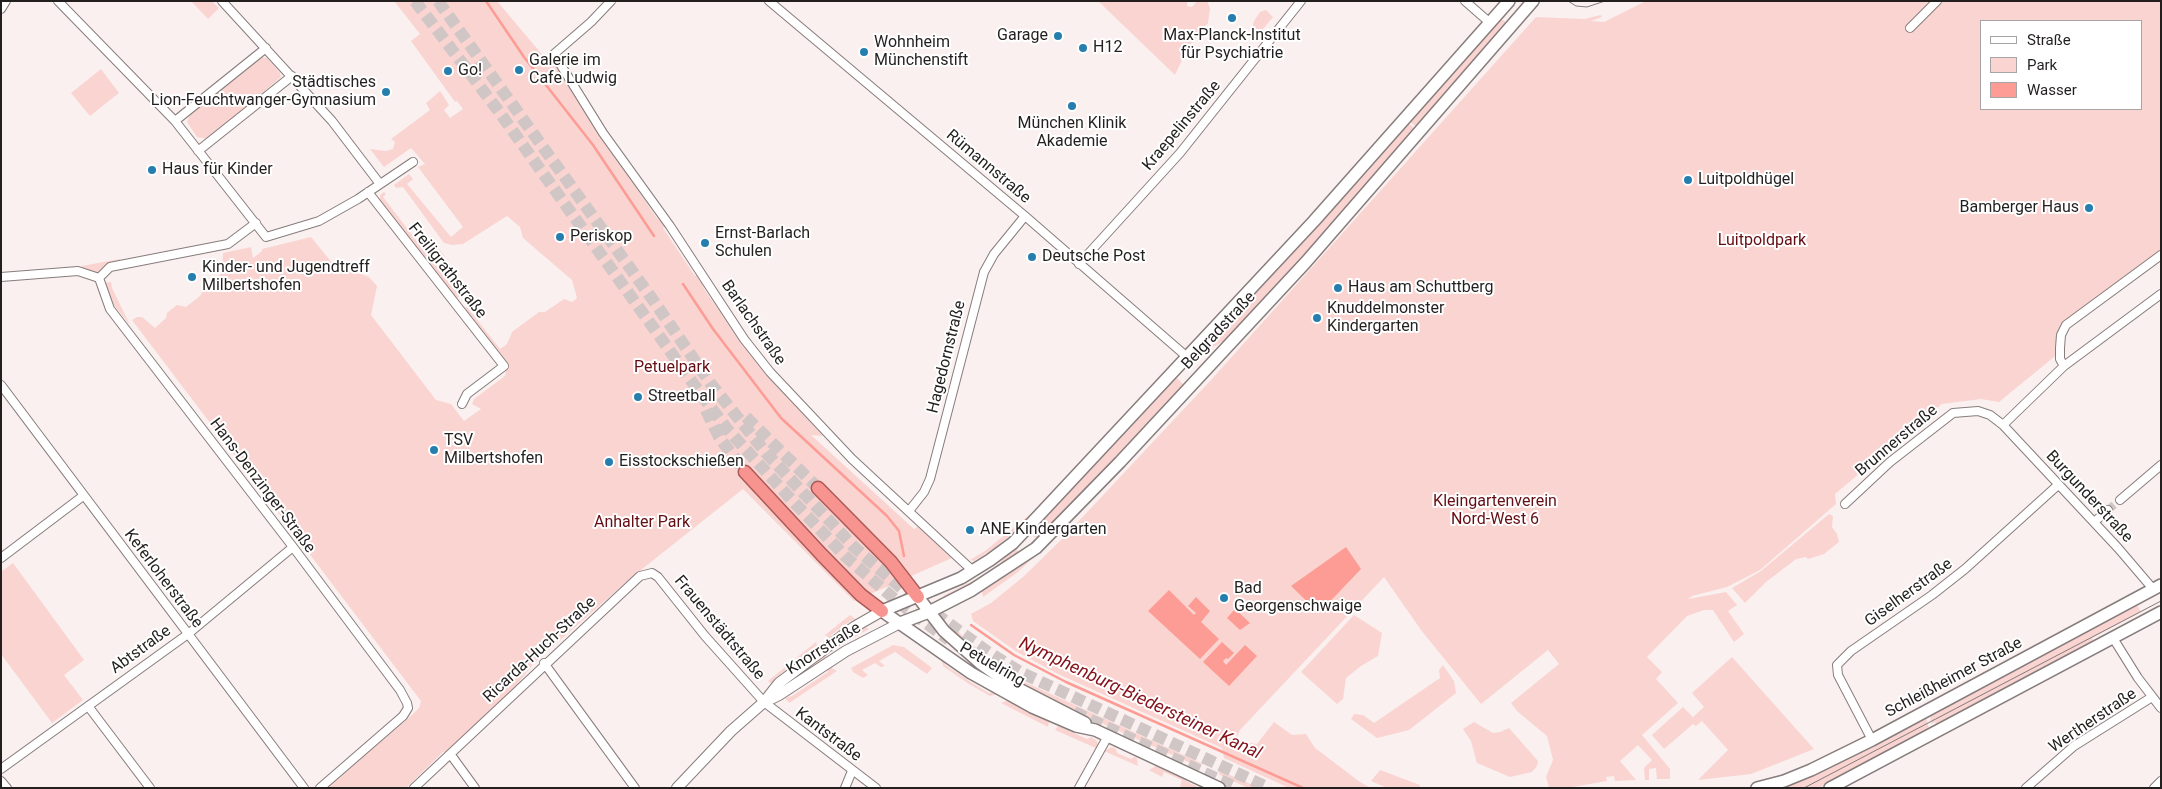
<!DOCTYPE html>
<meta charset="utf-8">
<style>
body{margin:0}
#map{position:relative;width:2162px;height:789px;overflow:hidden;background:#faf0ef;font-family:Roboto,sans-serif}
canvas{display:block}
.frame{position:absolute;inset:0;border:2px solid #231f1f;pointer-events:none}
.legend{position:absolute;left:1980px;top:20px;width:162px;height:90px;box-sizing:border-box;background:#fff;border:1px solid #a7a5a5;margin:0;padding:6px 9px;list-style:none;font-size:15px;color:#231f1f}
.legend li{display:flex;align-items:center;gap:10px;height:25px}
.legend b{width:25px;border:1px solid #a7a5a5}
</style>
<div id="map">
<canvas width="2162" height="789"></canvas>
<div class="frame"></div>
<ul class="legend">
<li><b style="height:6px;background:#fff"></b>Straße</li>
<li><b style="height:14px;background:#fad4d1"></b>Park</li>
<li><b style="height:14px;background:#fd9c95"></b>Wasser</li>
</ul>
</div>
<script>
const ctx = document.querySelector('canvas').getContext('2d');
ctx.lineJoin = 'round';
function fill(path, color) {
  ctx.fillStyle = color;
  ctx.fill(path, 'evenodd');
}
function shape(rows) {
  const path = new Path2D();
  for (const r of rows) {
    path.moveTo(r[0], r[1]);
    for (let i = 2; i < r.length; i += 2) path.lineTo(r[i], r[i + 1]);
  }
  return path;
}
function strokePath(path, color, width, dash) {
  ctx.strokeStyle = color;
  ctx.lineWidth = width;
  ctx.lineCap = dash ? 'butt' : 'round';
  ctx.setLineDash(dash || []);
  ctx.stroke(path);
}
function write(font, color, halo, rows, align = 'center') {
  ctx.font = font + ' Roboto,sans-serif';
  ctx.lineWidth = 4;
  ctx.setLineDash([]);
  ctx.textBaseline = 'middle';
  ctx.strokeStyle = halo;
  ctx.fillStyle = color;
  for (const [text, x, y, turn = 0] of rows) {
    ctx.save();
    ctx.translate(x, y);
    ctx.rotate((+turn || 0) * Math.PI / 180);
    ctx.textAlign = isNaN(turn) ? turn : align;
    if (halo) ctx.strokeText(text, 0, 0);
    ctx.fillText(text, 0, 0);
    ctx.restore();
  }
}
fill(shape([
 [191,1,212,1,219,8,208,19],
 [394,1,497,1,539,51,556,67,656,217,665,225,663,228,695,276,697,274,706,292,773,381,823,436,811,435,914,529,919,526,952,558,909,577,820,486,813,493,901,581,870,594,822,546,801,538,816,558,857,600,854,601,743,489,632,577,534,663,517,685,476,724,450,752,443,752,406,788,325,788,412,715,419,708,421,701,132,320,137,317,142,317,155,328,166,318,167,313,177,305,186,307,200,296,203,290,217,279,222,272,223,253,251,247,253,258,262,251,262,249,311,237,333,264,369,277,377,286,371,315,436,400,451,404,464,421,481,409,472,404,474,399,505,376,506,371,503,361,463,309,467,307,500,349,507,344,512,332,539,312,545,312,564,299,572,302,577,298,572,280,523,238,520,227,507,216,463,244,452,245,444,243,403,187,396,188,394,185,409,174,413,179,407,184,451,237,463,227,418,167,425,164,411,148,384,167,370,149,386,151,393,149,395,142,391,139,430,110,426,103,440,91,449,105,444,110,450,118,463,109,457,101,455,102,411,41,420,34],
 [1098,1,1187,1,1187,6,1192,7,1197,1,1207,1,1210,8,1208,23,1188,47,1175,75],
 [1646,1,2161,1,2161,255,2067,325,2060,348,2054,357,1999,402,1981,399,1942,404,1835,494,1836,504,1760,570,1727,587,1692,596,1688,599,1726,592,1737,605,1728,611,1744,634,1734,642,1713,610,1704,610,1687,616,1647,657,1662,672,1656,679,1678,703,1642,735,1670,769,1670,779,1657,779,1656,768,1649,769,1649,780,1645,780,1644,768,1652,760,1638,745,1620,761,1636,780,1615,781,1614,776,1606,777,1607,781,1567,788,1549,787,1546,777,1553,760,1547,736,1518,712,1511,703,1559,664,1548,650,1481,704,1421,630,1384,577,1240,730,1235,741,1257,744,1274,722,1292,735,1306,734,1315,748,1360,782,1371,788,1289,788,1224,758,1222,748,1058,674,1017,652,973,621,971,614,991,603,1023,577,1062,539,1211,380,1536,17,1584,19,1601,15,1602,17,1591,21,1604,22],
 [1981,21,2141,21,2141,109,1981,109],
 [1266,10,1273,17,1253,41,1251,35,1254,21,1260,12],
 [1499,20,1504,20,1506,24,1416,127,1409,121],
 [261,57,267,58,280,73,281,77,208,139,197,137,187,122,190,114],
 [101,69,119,93,90,116,71,93],
 [1408,123,1415,129,1274,288,1226,340,1193,358,1370,169],
 [384,192,386,194,383,197,429,257,440,250,445,257,436,264,460,296,456,299,380,201,380,195],
 [120,259,120,261,106,265,99,274,95,274,82,268,82,266],
 [111,282,112,288,130,325,114,305,104,283],
 [1176,377,1184,385,1100,476,1039,537,1034,537,1031,530],
 [1033,512,1033,516,996,547,974,561,970,560,985,551],
 [1829,514,1833,516,1832,527,1837,534,1839,542,1824,554,1808,559,1806,557,1796,559,1766,582,1745,603,1732,588,1761,571],
 [1056,534,1058,534,1018,572,983,597,982,590,1015,568],
 [1015,548,1018,551,1017,556,946,600,943,596,984,575,1000,563,1010,549],
 [13,563,84,660,64,675,83,700,52,723,1,654,1,572],
 [2136,603,2141,612,2092,638,2094,642,1936,725,1935,722,1931,724,1930,713],
 [850,615,857,620,852,620,831,635,830,639,825,635],
 [1354,615,1382,633,1378,656,1361,666,1346,678,1343,699,1337,704,1301,672],
 [953,625,963,637,992,661,1018,679,1203,764,1197,766,1032,692,991,666,946,627],
 [864,626,869,629,832,650,820,663,788,684,788,682],
 [816,642,818,649,814,648,774,679,772,684,768,681],
 [893,645,904,647,932,668,927,674,895,652,879,661,885,666,881,667,875,663,862,670,868,675,863,678,853,672,851,668],
 [1732,657,1814,749,1751,774,1698,780,1728,750,1702,721,1696,726,1693,724,1664,749,1652,735,1683,707,1693,717,1704,707,1692,693],
 [941,658,944,660,945,665,972,683,989,693,994,692,998,694,990,696,969,684,943,666],
 [1443,665,1454,681,1456,693,1409,730,1377,738,1351,719,1354,714,1363,715,1374,723,1440,678,1439,670],
 [830,667,837,671,789,703,785,698,792,696,828,672,827,669],
 [1009,700,1049,722,1048,727,1001,703],
 [1926,717,1929,729,1819,788,1775,788],
 [1474,722,1493,733,1500,732,1509,728,1538,761,1537,766,1532,772,1510,777,1477,763,1471,741,1463,729],
 [1058,726,1087,739,1091,737,1096,740,1098,744,1098,749,1055,730],
 [1112,747,1116,749,1117,753,1131,759,1134,757,1137,758,1138,766,1104,751],
 [1156,766,1183,777,1186,781,1200,788,1184,788,1180,786,1182,780,1164,772,1162,777,1149,770],
 [1218,770,1260,788,1248,788,1220,775],
 [1380,770,1420,785,1420,788,1387,788,1371,781]
]), '#fad4d1');
fill(shape([
 [1346,547,1361,569,1319,613,1291,586],
 [1169,590,1194,615,1196,613,1188,606,1196,597,1210,611,1201,622,1219,639,1200,659,1148,611],
 [1235,609,1250,623,1240,630,1227,618],
 [1222,642,1234,653,1228,659,1226,658,1223,661,1226,665,1245,645,1257,656,1229,686,1203,662]
]), '#fd9c95');
strokePath(shape([
 [486,1,524,57,593,145,654,236],
 [683,284,713,329,781,418,887,516,899,531,904,556],
 [971,625,1014,655,1066,682,1303,788]
]), '#fd9c95', 2.5);
strokePath(shape([
 [2108,510,2120,500]
]), '#cfc6c5', 8, [8, 4]);
strokePath(shape([
 [415,1,497,109,700,393,728,430,789,497,845,556,898,602,949,640],
 [438,1,653,300,711,384,766,453,854,547,907,593,988,652,1022,673,1269,788],
 [706,410,719,437,745,472],
 [746,417,818,488],
 [1074,712,1237,788]
]), '#cfc6c5', 12, [12, 6]);
const minor = shape([
 [58,1,175,121,266,237,319,221,358,199,413,162],
 [222,1,332,121,380,184],
 [611,1,591,22,554,54,603,133,670,226,744,339,770,372,852,459,973,571],
 [769,1,1025,216,1186,356],
 [1465,1,1489,22],
 [1,9,6,1],
 [1910,28,1937,1],
 [175,121,266,48],
 [198,151,292,76],
 [368,192,504,366,467,394,462,404],
 [1079,264,1180,153,1301,1],
 [1,277,78,271,99,278],
 [99,278,110,309,293,547,400,690,407,703,408,708,403,716,320,788],
 [99,278,110,267,115,266,228,244,256,223],
 [2064,366,2060,359,2060,348,2061,335,2066,325,2161,255],
 [1,385,304,788],
 [2003,425,2118,548,2153,589],
 [2120,500,2161,465],
 [1845,504,1890,462,1953,413,1978,411,1990,415,2003,425,2064,366,2161,294],
 [909,511,924,492,930,479,984,272,994,254,1025,216],
 [2094,522,2108,510],
 [1,558,83,496],
 [2113,638,2138,678,2161,708],
 [544,663,635,788],
 [88,706,150,788],
 [1872,740,1838,675,1837,665,1851,651,1932,595,1965,569,2058,485],
 [451,755,475,788],
 [1,769,188,634,293,547],
 [1,781,7,788],
 [414,788,640,576,652,573,658,577,705,636,764,702,876,788],
 [845,788,852,771],
 [1079,788,1108,736],
 [2026,788,2074,746,2152,697],
 [2154,788,2161,781]
]);
const tertiary = shape([
 [767,701,779,695,846,651,900,623],
 [677,788,731,731,764,702,779,683,854,627,882,611]
]);
const secondary = shape([
 [918,597,944,631,980,663,1011,685,1085,723],
 [882,611,961,578,990,560,1013,543,1314,221,1509,1],
 [882,611,971,673,1032,707,1076,726,1095,730,1219,788],
 [900,623,929,612,972,590,1036,548,1120,462,1306,262,1533,1],
 [1757,788,1784,781,1811,770,1872,740,2161,585],
 [1830,788,2161,612]
]);
const trunk = shape([
 [745,472,822,555,861,595,882,611],
 [818,488,891,562,918,597]
]);
strokePath(minor, '#867d7c', 10);
strokePath(tertiary, '#867d7c', 12);
strokePath(secondary, '#867d7c', 14);
strokePath(trunk, '#ac5a57', 15);
strokePath(minor, '#fff', 8);
strokePath(tertiary, '#fff', 10);
strokePath(secondary, '#fff', 11);
strokePath(trunk, '#f79490', 12);
strokePath(shape([
 [1568,1,1576,6,1587,7,1605,1],
 [1804,788,2161,601]
]), '#837c7c', 1);
for (const [x, y, r, color] of [
 [1232,18,5,"#257ead"],
 [1058,36,5,"#257ead"],
 [1083,48,5,"#257ead"],
 [864,52,5,"#257ead"],
 [519,70,5,"#257ead"],
 [448,71,5,"#257ead"],
 [386,92,5,"#257ead"],
 [1072,106,5,"#257ead"],
 [152,170,5,"#257ead"],
 [1688,180,5,"#257ead"],
 [2089,208,5,"#257ead"],
 [560,237,5,"#257ead"],
 [705,243,5,"#257ead"],
 [1032,257,5,"#257ead"],
 [192,277,5,"#257ead"],
 [1338,288,5,"#257ead"],
 [1317,318,5,"#257ead"],
 [638,397,5,"#257ead"],
 [434,450,5,"#257ead"],
 [609,462,5,"#257ead"],
 [970,530,5,"#257ead"],
 [1224,598,5,"#257ead"]
]) {
  const dot = new Path2D();
  dot.arc(x, y, r, 0, 2 * Math.PI);
  ctx.fillStyle = color;
  ctx.fill(dot);
  strokePath(dot, '#fff', 2);
}
write('16px', '#231f1f', '#fff', [
 ["Garage",1048,36,"right"],
 ["Max-Planck-Institut",1232,36,"center"],
 ["für Psychiatrie",1232,54,"center"],
 ["Wohnheim",874,43],
 ["Münchenstift",874,61],
 ["H12",1093,48],
 ["Galerie im",529,61],
 ["Cafe Ludwig",529,79],
 ["Go!",458,71],
 ["Städtisches",376,83,"right"],
 ["Lion-Feuchtwanger-Gymnasium",376,101,"right"],
 ["München Klinik",1072,124,"center"],
 ["Akademie",1072,142,"center"],
 ["Haus für Kinder",162,170],
 ["Luitpoldhügel",1698,180],
 ["Bamberger Haus",2079,208,"right"],
 ["Ernst-Barlach",715,234],
 ["Schulen",715,252],
 ["Periskop",570,237],
 ["Deutsche Post",1042,257],
 ["Kinder- und Jugendtreff",202,268],
 ["Milbertshofen",202,286],
 ["Haus am Schuttberg",1348,288],
 ["Knuddelmonster",1327,309],
 ["Kindergarten",1327,327],
 ["Streetball",648,397],
 ["TSV",444,441],
 ["Milbertshofen",444,459],
 ["Eisstockschießen",619,462],
 ["ANE Kindergarten",980,530],
 ["Bad",1234,589],
 ["Georgenschwaige",1234,607]
], 'left');
write('16px', '#231f1f', '#fff', [
 ["Kraepelinstraße",1182,126,-50],
 ["Rümannstraße",988,167,40],
 ["Freiligrathstraße",447,271,52],
 ["Barlachstraße",753,323,55],
 ["Belgradstraße",1219,331,-47],
 ["Hagedornstraße",947,357,-76],
 ["Brunnerstraße",1897,441,-40],
 ["Hans-Denzinger-Straße",262,486,53],
 ["Burgunderstraße",2089,497,47],
 ["Keferloherstraße",163,579,53],
 ["Giselherstraße",1909,593,-36],
 ["Frauenstädtstraße",719,628,50],
 ["Knorrstraße",824,649,-32],
 ["Abtstraße",141,650,-36],
 ["Ricarda-Huch-Straße",540,650,-43],
 ["Petuelring",992,665,30],
 ["Schleißheimer Straße",1954,678,-28],
 ["Wertherstraße",2093,721,-34],
 ["Kantstraße",828,735,37]
]);
write('16px', '#640d13', '#fff', [
 ["Luitpoldpark",1762,241],
 ["Petuelpark",672,368],
 ["Kleingartenverein",1495,502],
 ["Nord-West 6",1495,520],
 ["Anhalter Park",642,523]
]);
write('italic 18px', '#85121b', '#fff', [
 ["Nymphenburg-Biedersteiner Kanal",1140,699,25]
]);
</script>
